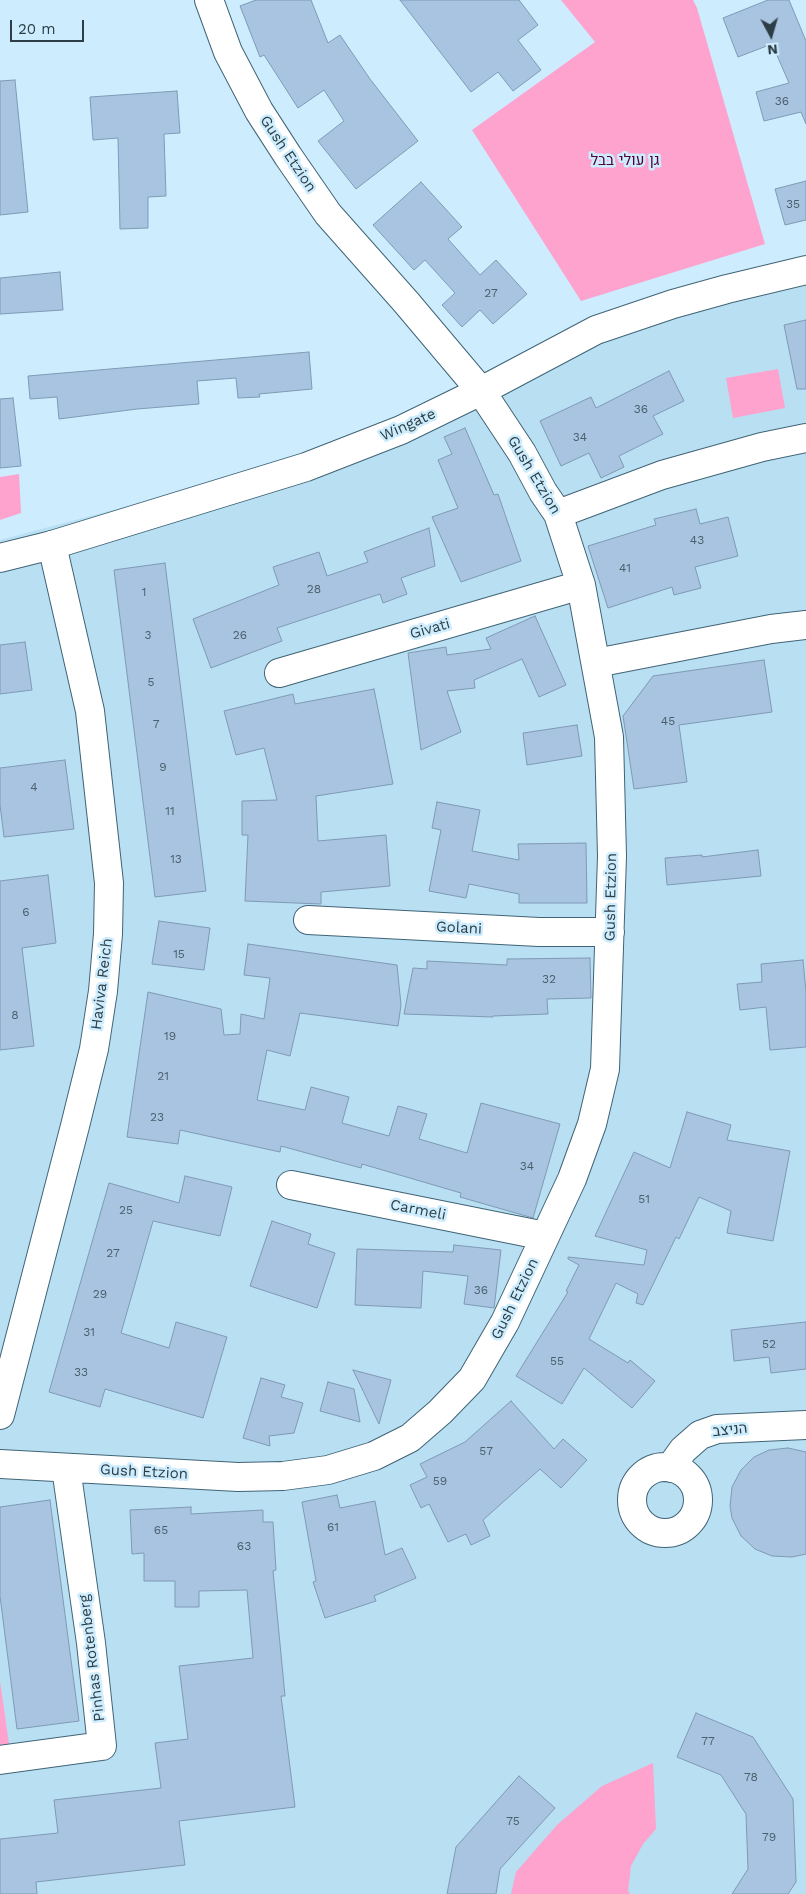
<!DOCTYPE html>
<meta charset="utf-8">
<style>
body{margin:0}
#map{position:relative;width:806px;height:1894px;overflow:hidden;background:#cdedfe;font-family:"Work Sans",sans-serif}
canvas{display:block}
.north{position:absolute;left:746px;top:10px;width:50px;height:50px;-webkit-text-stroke:4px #cdedfe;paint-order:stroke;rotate:174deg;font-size:14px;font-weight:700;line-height:20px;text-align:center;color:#2c3d45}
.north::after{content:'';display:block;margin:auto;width:18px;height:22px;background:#2c3d45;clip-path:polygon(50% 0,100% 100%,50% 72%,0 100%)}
.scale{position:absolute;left:10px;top:20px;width:74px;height:22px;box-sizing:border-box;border:2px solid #2c3d45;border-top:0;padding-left:6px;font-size:15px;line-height:18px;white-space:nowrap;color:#2c3d45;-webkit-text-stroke:4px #cdedfe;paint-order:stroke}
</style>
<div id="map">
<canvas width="806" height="1894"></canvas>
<div class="north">N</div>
<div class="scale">20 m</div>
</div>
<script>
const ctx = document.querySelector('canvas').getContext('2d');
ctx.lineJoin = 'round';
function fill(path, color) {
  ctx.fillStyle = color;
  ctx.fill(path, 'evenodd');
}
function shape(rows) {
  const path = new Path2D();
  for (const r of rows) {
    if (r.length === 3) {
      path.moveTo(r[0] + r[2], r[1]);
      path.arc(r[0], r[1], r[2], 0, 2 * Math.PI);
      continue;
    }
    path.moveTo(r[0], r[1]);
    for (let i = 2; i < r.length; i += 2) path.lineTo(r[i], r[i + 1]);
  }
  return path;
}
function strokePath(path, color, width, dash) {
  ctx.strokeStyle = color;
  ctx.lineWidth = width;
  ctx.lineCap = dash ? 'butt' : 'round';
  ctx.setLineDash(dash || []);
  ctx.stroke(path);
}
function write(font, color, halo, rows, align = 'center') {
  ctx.font = font + ' "Work Sans",Heebo,sans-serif';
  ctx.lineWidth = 5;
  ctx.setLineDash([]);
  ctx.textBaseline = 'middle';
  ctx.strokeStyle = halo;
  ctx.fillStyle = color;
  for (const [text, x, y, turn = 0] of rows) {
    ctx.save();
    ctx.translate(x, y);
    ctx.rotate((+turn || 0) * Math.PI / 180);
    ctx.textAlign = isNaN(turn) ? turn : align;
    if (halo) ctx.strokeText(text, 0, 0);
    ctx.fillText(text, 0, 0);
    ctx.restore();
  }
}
fill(shape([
 [806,257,806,1894,0,1894,0,540,128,506,314,449,398,416,569,329,631,303,735,272]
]), '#b9dff3');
fill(shape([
 [561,0,693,0,697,8,765,244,581,301,472,130,595,42],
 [778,369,785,408,733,418,726,378],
 [19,474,21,513,0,520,0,477],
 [0,1681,9,1744,0,1745],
 [653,1763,656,1829,643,1844,631,1866,628,1891,630,1894,511,1894,516,1872,557,1825,602,1786]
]), '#fea2ce');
const building = shape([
 [256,0,311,0,328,43,340,35,370,79,418,141,356,189,318,141,344,121,324,90,298,108,264,55,260,57,240,6,256,0],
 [400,0,519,0,538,25,518,40,541,70,513,91,498,72,471,92,400,0],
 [768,0,789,0,806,41,806,124,801,112,764,121,756,92,789,83,772,44,738,57,723,18,768,0],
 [15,80,28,212,0,215,0,81,15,80],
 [177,91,180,133,164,134,166,196,148,197,148,228,120,229,118,138,93,140,90,97,177,91],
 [806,181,806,220,785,225,775,189,806,181],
 [421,182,462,227,448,239,480,275,496,260,527,294,493,324,480,310,462,327,442,305,455,293,425,260,414,270,373,225,421,182],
 [60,272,63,310,0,314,0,278,60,272],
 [806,320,806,389,797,389,784,325,806,320],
 [309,352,312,389,259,394,260,397,238,398,236,378,197,381,199,404,137,409,59,419,57,397,30,399,28,376,309,352],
 [669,371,684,401,653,416,663,434,619,456,624,467,601,478,589,453,561,466,540,421,591,397,596,408,669,371],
 [13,398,21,466,0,468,0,399,13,398],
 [465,428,494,495,498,494,521,561,461,582,432,517,458,508,438,460,452,454,444,437,465,428],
 [696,509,700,524,728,517,738,556,695,567,701,588,674,595,672,587,608,608,588,546,656,525,654,519,696,509],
 [429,528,435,566,401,578,407,594,383,603,380,594,277,628,282,641,211,668,193,619,279,585,273,567,319,552,327,576,368,562,364,552,429,528],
 [165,563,206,891,155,897,114,570,165,563],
 [535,616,566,685,539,697,522,659,474,680,475,688,447,691,461,732,421,750,408,653,446,647,447,655,491,649,486,638,535,616],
 [25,642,32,690,0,694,0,645,25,642],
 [764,660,772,712,679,725,687,782,634,789,623,716,653,676,764,660],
 [374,689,393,784,316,796,318,841,386,835,390,886,321,892,321,904,245,901,248,835,242,835,242,801,277,800,264,748,236,755,224,711,293,694,295,704,374,689],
 [577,725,582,756,527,765,523,733,577,725],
 [65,760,74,829,4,837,0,805,0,768,65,760],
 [437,802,480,810,472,851,519,860,518,844,586,843,587,903,519,903,519,894,469,884,466,898,429,891,441,830,432,828,437,802],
 [758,850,761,876,667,885,665,858,702,855,702,857,758,850],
 [48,875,56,943,22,948,34,1046,0,1050,0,881,48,875],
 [159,921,210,928,204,970,152,964,159,921],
 [248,944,397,965,401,1005,398,1026,300,1013,290,1056,267,1050,257,1100,305,1110,311,1087,349,1097,342,1123,389,1136,398,1106,427,1114,419,1139,467,1153,481,1103,560,1124,533,1218,460,1197,461,1193,362,1164,361,1168,281,1146,280,1152,180,1130,178,1144,127,1137,148,992,221,1009,224,1035,240,1034,241,1014,264,1019,270,978,244,975,248,944],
 [590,958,591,998,547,999,548,1014,493,1016,493,1017,404,1014,413,968,427,969,427,961,507,965,507,959,590,958],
 [803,960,806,992,806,1047,770,1050,766,1007,740,1010,737,984,762,982,761,964,803,960],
 [687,1112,731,1125,727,1140,790,1151,773,1241,727,1233,731,1211,699,1197,679,1239,676,1237,643,1305,636,1303,638,1294,616,1283,589,1339,628,1363,630,1360,655,1381,632,1408,584,1368,562,1404,516,1376,568,1292,566,1291,579,1265,568,1259,568,1257,644,1265,647,1250,595,1236,634,1152,670,1168,687,1112],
 [185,1176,232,1187,220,1236,153,1221,121,1333,169,1348,176,1322,227,1337,203,1418,105,1389,100,1407,49,1392,109,1183,179,1203,185,1176],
 [272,1221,311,1234,308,1244,335,1253,317,1308,250,1286,272,1221],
 [454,1245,501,1250,494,1308,464,1304,468,1276,423,1271,421,1308,355,1305,357,1249,453,1252,454,1245],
 [806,1322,806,1369,771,1373,769,1357,734,1361,731,1330,806,1322],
 [353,1370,391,1380,379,1424,353,1370],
 [261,1378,285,1385,281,1397,303,1403,294,1433,269,1436,270,1446,243,1438,261,1378],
 [328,1382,354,1389,360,1422,320,1411,328,1382],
 [511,1401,554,1449,563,1439,587,1460,561,1488,540,1469,483,1520,490,1536,471,1545,466,1534,448,1542,429,1504,421,1508,410,1485,427,1477,420,1464,465,1442,511,1401],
 [788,1448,806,1452,806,1554,792,1557,772,1556,755,1549,741,1536,732,1518,730,1506,732,1487,741,1470,754,1457,769,1450,788,1448],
 [337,1495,340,1508,375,1501,385,1555,402,1548,416,1578,374,1596,376,1601,325,1618,313,1582,316,1581,302,1502,337,1495],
 [50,1500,79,1721,17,1729,0,1596,0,1507,50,1500],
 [191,1507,191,1514,263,1510,263,1522,273,1522,276,1570,273,1571,285,1696,281,1696,295,1807,179,1821,185,1865,36,1882,37,1894,0,1894,0,1839,58,1833,54,1800,161,1788,155,1743,188,1739,179,1666,253,1658,247,1590,199,1591,199,1607,175,1607,175,1581,144,1581,144,1553,132,1554,130,1510,191,1507],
 [696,1713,753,1737,793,1799,796,1882,788,1894,732,1894,748,1869,746,1814,721,1775,677,1757,696,1713],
 [519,1776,555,1808,500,1869,496,1894,447,1894,456,1847,519,1776]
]);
fill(building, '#a8c4e1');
strokePath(building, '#7f9ab5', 1);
const minor = shape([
 [558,514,662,475,762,447,806,438],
 [596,663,771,629,806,625],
 [279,673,581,585],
 [308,920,539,932,610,932],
 [291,1185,545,1236],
 [0,1415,75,1126,94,1049,103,991,108,934,109,883,90,711,52,545],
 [0,1464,238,1477,283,1476,328,1470,374,1456,410,1438,440,1412,472,1379,505,1322,572,1179,592,1124,605,1069,612,856,609,737,581,585,558,514,543,492,522,453,481,391,406,302,328,214,288,156,259,111,228,52,209,0],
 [665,1500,33],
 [670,1468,683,1450,700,1435,717,1429,806,1425],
 [0,1760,102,1746,91,1643,66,1468]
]);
const tertiary = shape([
 [0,558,52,545,306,467,401,430,481,391,596,330,673,304,727,289,806,270]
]);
strokePath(minor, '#406476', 30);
strokePath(tertiary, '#406476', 30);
strokePath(minor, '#fff', 28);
strokePath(tertiary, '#fff', 28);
write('12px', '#4b5f6c', null, [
 ["36",782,101],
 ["35",793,204],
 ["27",491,293],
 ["36",641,409],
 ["34",580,437],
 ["43",697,540],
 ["41",625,568],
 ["28",314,589],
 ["1",144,592],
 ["3",148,635],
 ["26",240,635],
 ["5",151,682],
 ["45",668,721],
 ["7",156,724],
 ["9",163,767],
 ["4",34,787],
 ["11",170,811],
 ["13",176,859],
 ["6",26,912],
 ["15",179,954],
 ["32",549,979],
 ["8",15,1015],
 ["19",170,1036],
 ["21",163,1076],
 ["23",157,1117],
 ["34",527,1166],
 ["51",644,1199],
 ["25",126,1210],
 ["27",113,1253],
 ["36",481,1290],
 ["29",100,1294],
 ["31",89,1332],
 ["52",769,1344],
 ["55",557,1361],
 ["33",81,1372],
 ["57",486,1451],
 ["59",440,1481],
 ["61",333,1527],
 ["65",161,1530],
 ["63",244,1546],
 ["77",708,1741],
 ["78",751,1777],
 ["75",513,1821],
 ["79",769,1837]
]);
write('15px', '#2c3d45', '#cdedfe', [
 ["Gush Etzion",288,154,56],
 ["Wingate",408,425,-24],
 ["Gush Etzion",534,475,59],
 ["Givati",430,629,-16],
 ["Gush Etzion",611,897,-89],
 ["Golani",459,928,3],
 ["Haviva Reich",102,984,-83],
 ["Carmeli",418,1210,11],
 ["Gush Etzion",515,1299,-64],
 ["הניצב",730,1430,-6],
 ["Gush Etzion",144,1472,3],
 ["Pinhas Rotenberg",92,1658,-97]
]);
write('15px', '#510233', '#cdedfe', [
 ["גן עולי בבל",625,161]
]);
</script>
